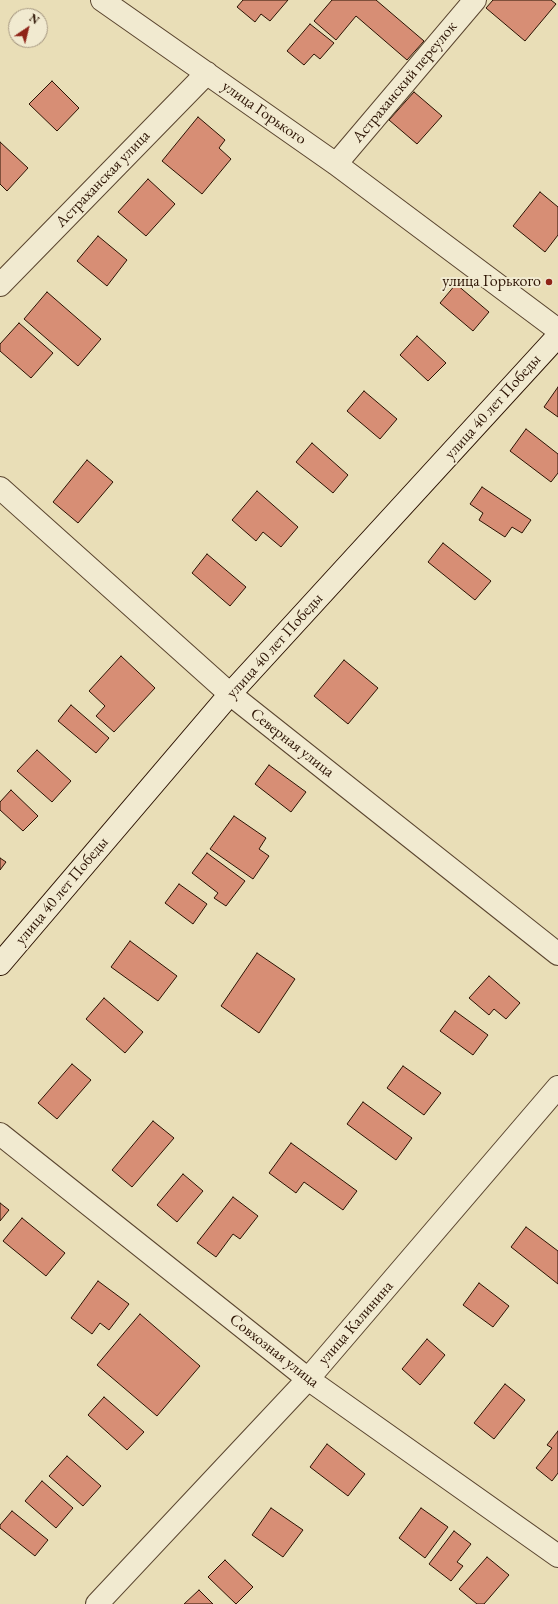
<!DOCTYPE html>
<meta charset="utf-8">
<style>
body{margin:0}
#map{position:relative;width:558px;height:1604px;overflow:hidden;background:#e9deb7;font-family:"EB Garamond",serif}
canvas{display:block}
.north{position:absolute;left:8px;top:8px;width:40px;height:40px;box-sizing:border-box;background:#f1ead0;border:1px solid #a2947e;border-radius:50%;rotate:35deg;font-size:11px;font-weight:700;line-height:16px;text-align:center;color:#2b1202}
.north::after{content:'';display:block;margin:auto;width:14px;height:18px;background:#8f2418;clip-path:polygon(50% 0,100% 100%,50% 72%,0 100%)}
</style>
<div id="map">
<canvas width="558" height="1604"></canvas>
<div class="north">N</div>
</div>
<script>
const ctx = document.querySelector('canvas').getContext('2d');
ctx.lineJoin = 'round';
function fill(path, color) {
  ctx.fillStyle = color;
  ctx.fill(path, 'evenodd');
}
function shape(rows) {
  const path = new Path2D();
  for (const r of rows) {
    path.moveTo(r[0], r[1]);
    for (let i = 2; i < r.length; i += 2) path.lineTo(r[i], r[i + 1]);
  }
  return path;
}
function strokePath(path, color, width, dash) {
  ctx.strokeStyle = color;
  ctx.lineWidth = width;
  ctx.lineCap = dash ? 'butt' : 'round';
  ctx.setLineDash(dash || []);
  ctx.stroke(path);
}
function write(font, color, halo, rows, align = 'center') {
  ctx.font = font + ' "EB Garamond",serif';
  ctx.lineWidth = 4;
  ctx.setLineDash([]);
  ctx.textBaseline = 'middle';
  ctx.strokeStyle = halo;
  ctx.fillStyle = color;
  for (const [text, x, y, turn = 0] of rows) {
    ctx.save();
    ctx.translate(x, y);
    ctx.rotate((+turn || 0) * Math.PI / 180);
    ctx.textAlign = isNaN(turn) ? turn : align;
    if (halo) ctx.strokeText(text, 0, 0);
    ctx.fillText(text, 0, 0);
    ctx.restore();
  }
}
const building = shape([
 [243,0,288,0,270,21,261,14,255,22,237,7,243,0],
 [332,0,376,0,424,41,407,60,356,16,336,40,314,21,332,0],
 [493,0,551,0,556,4,525,41,486,8,493,0],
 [310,24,334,43,320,59,314,54,304,65,287,51,310,24],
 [52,81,79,108,57,131,29,104,52,81],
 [414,92,442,116,417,144,389,120,414,92],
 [198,117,225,140,219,148,231,159,202,194,162,161,198,117],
 [0,142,28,168,7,191,0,184,0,142],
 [148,179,175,204,146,236,118,212,148,179],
 [540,192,558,207,558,235,545,252,513,226,540,192],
 [98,236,127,260,107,286,77,261,98,236],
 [456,284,489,312,473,331,440,303,456,284],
 [47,292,101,339,78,366,24,319,47,292],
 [19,323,53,353,31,378,0,351,0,344,19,323],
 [417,336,446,363,428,381,400,355,417,336],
 [558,387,558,417,544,407,558,387],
 [364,391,397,419,380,439,347,411,364,391],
 [526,429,558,454,558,473,551,482,510,451,526,429],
 [312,443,348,475,333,493,296,462,312,443],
 [87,460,113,482,78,523,53,502,87,460],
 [482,487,531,520,522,533,512,527,505,537,479,520,483,513,470,504,482,487],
 [257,491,298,527,281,547,263,532,256,541,232,520,257,491],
 [443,543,491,581,475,600,428,562,443,543],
 [207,554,246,587,230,606,192,573,207,554],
 [121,656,155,688,114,732,96,716,105,706,89,691,121,656],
 [344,660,378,688,348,724,314,696,344,660],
 [71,705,109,738,96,753,58,721,71,705],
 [37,750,71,781,52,802,17,771,37,750],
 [269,765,306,792,291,812,255,784,269,765],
 [11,790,38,816,23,831,0,810,0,802,11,790],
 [234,816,266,838,259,849,269,856,253,879,210,849,234,816],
 [207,853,245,881,226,906,214,898,218,893,192,873,207,853],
 [0,858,6,862,0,870,0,858],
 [179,884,207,904,193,924,165,903,179,884],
 [130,941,177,976,158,1001,111,967,130,941],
 [257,953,295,979,259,1033,221,1006,257,953],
 [489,976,520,1003,506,1019,494,1009,489,1015,469,998,489,976],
 [104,998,143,1032,125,1053,86,1019,104,998],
 [455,1011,488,1035,473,1055,440,1031,455,1011],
 [72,1064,91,1080,57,1119,38,1103,72,1064],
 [403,1066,441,1093,424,1115,387,1088,403,1066],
 [363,1102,412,1138,396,1160,347,1124,363,1102],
 [153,1121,174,1138,132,1187,112,1170,153,1121],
 [291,1143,357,1191,343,1210,304,1182,296,1193,269,1173,291,1143],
 [183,1174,203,1191,177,1222,157,1205,183,1174],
 [233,1197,258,1216,240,1239,233,1234,216,1257,197,1243,233,1197],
 [0,1203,9,1210,0,1221,0,1203],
 [22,1218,65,1253,46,1276,3,1241,22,1218],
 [526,1227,558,1251,558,1284,511,1247,526,1227],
 [98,1281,129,1304,109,1330,100,1323,92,1334,71,1318,98,1281],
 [479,1283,509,1306,493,1327,463,1305,479,1283],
 [140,1314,200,1366,157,1416,97,1365,140,1314],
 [427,1339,445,1355,420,1385,402,1369,427,1339],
 [505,1384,525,1400,494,1439,474,1423,505,1384],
 [104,1397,144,1432,127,1450,88,1415,104,1397],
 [558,1431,558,1473,552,1481,536,1468,552,1448,547,1445,558,1431],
 [327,1444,365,1474,348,1496,310,1467,327,1444],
 [67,1456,101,1486,83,1506,49,1476,67,1456],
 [42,1481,73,1508,56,1528,25,1501,42,1481],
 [271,1508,303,1530,283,1557,252,1535,271,1508],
 [421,1508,448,1527,425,1558,399,1538,421,1508],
 [12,1511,48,1540,35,1556,0,1528,0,1525,12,1511],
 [454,1531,471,1544,457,1562,463,1566,451,1581,429,1564,454,1531],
 [487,1557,509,1575,484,1604,477,1604,459,1589,487,1557],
 [225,1560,253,1587,236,1604,208,1577,225,1560],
 [199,1590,213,1604,184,1604,199,1590]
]);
fill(building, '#d78e75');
strokePath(building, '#2b1202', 1);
const minor = shape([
 [102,0,336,164,558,330],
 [336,164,475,0],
 [0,285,207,73],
 [0,488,230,694,558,954],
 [0,1134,308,1379,558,1556],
 [97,1604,308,1379,558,1087]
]);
const secondary = shape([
 [0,964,230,694,558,336]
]);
strokePath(minor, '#5a452f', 24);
strokePath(secondary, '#2b1202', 24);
strokePath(minor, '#f1ead0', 22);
strokePath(secondary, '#f1ead0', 22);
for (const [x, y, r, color] of [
 [549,282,4,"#8f2418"]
]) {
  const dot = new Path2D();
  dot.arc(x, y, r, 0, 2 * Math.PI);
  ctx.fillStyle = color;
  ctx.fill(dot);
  strokePath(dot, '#f1ead0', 1.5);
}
write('16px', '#2b1202', '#f1ead0', [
 ["Астраханский переулок",405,82,-50],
 ["улица Горького",264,113,35],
 ["Астраханская улица",103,179,-46],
 ["улица 40 лет Победы",493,407,-48],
 ["улица 40 лет Победы",275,646,-48],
 ["Северная улица",292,743,38],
 ["улица 40 лет Победы",62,891,-50],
 ["улица Калинина",356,1323,-49],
 ["Совхозная улица",274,1351,38]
]);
write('16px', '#2b1202', '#f1ead0', [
 ["улица Горького",541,282]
], 'right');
</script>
